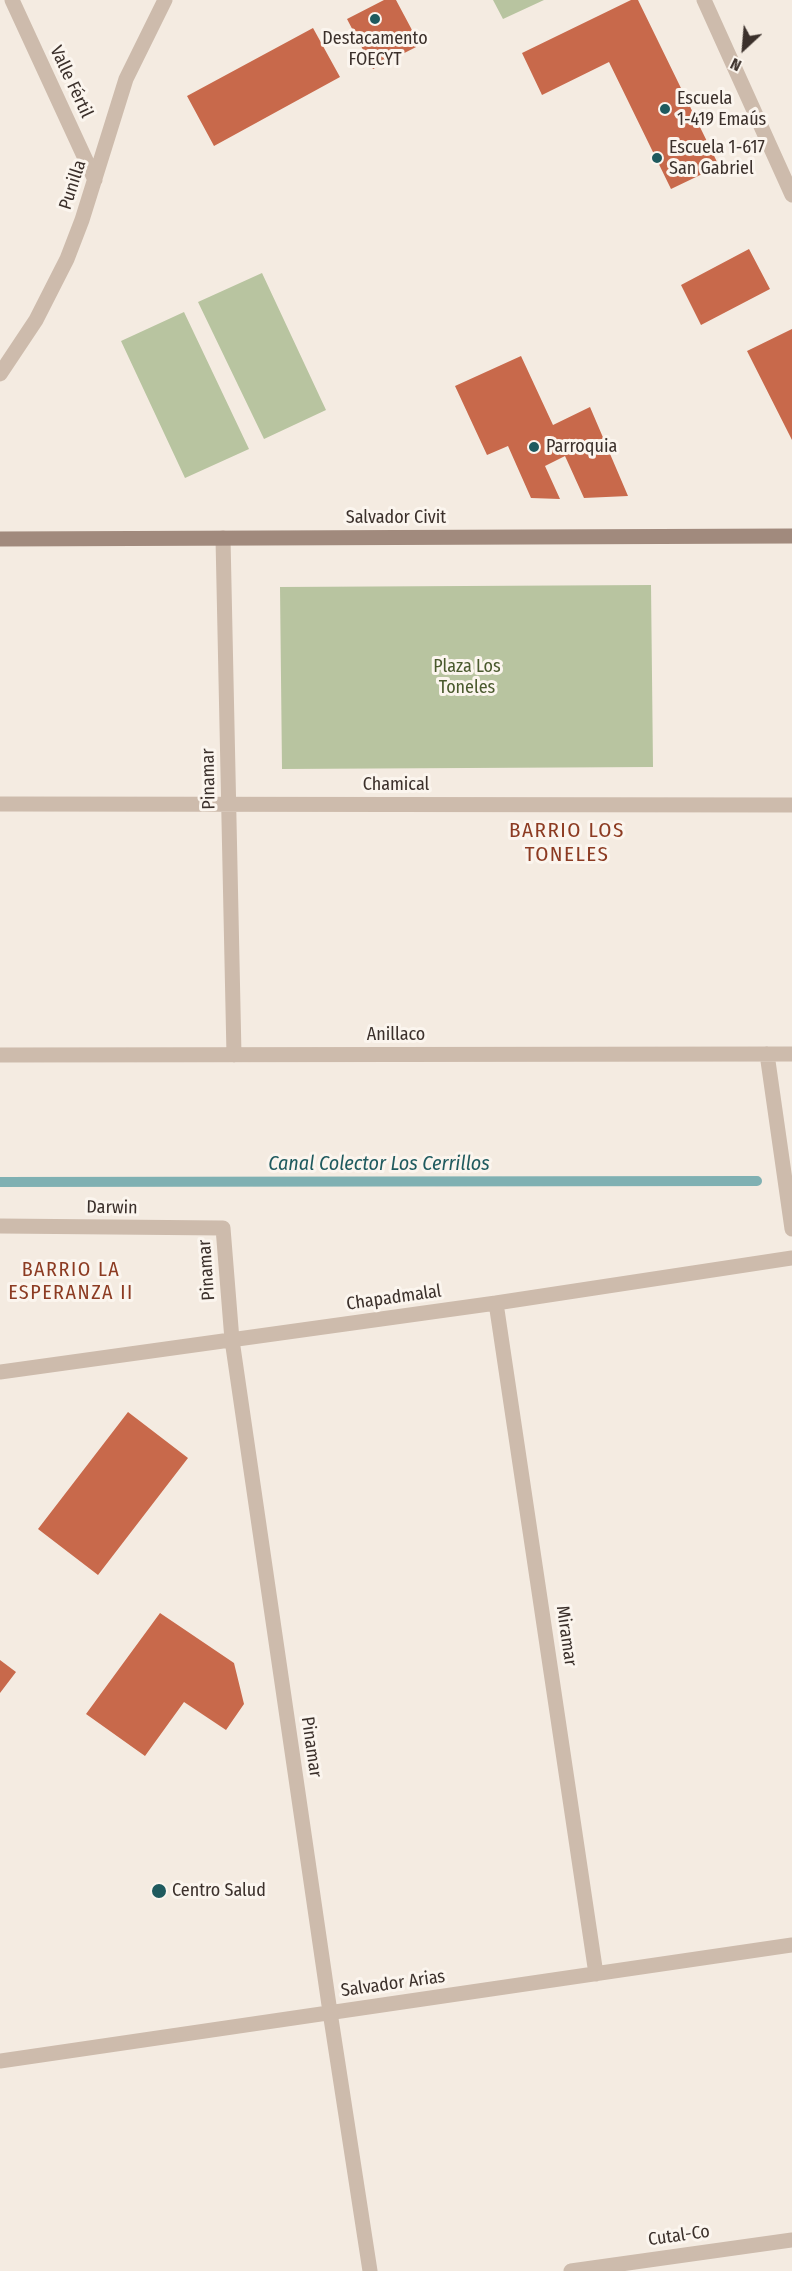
<!DOCTYPE html>
<meta charset="utf-8">
<style>
body{margin:0}
#map{position:relative;width:792px;height:2271px;overflow:hidden;background:#f4ebe1;font-family:"Fira Sans Condensed",sans-serif}
canvas{display:block}
.north{position:absolute;left:714px;top:18px;width:60px;height:60px;-webkit-text-stroke:4px #fbf5ee;paint-order:stroke;rotate:206deg;font-size:16px;font-weight:700;line-height:24px;text-align:center;color:#3b302b}
.north::after{content:'';display:block;margin:auto;width:21px;height:27px;background:#3b302b;clip-path:polygon(50% 0,100% 100%,50% 72%,0 100%)}
</style>
<div id="map">
<canvas width="792" height="2271"></canvas>
<div class="north">N</div>
</div>
<script>
const ctx = document.querySelector('canvas').getContext('2d');
ctx.lineJoin = 'round';
function fill(path, color) {
  ctx.fillStyle = color;
  ctx.fill(path, 'evenodd');
}
function shape(rows) {
  const path = new Path2D();
  for (const r of rows) {
    path.moveTo(r[0], r[1]);
    for (let i = 2; i < r.length; i += 2) path.lineTo(r[i], r[i + 1]);
  }
  return path;
}
function strokePath(path, color, width, dash) {
  ctx.strokeStyle = color;
  ctx.lineWidth = width;
  ctx.lineCap = dash ? 'butt' : 'round';
  ctx.setLineDash(dash || []);
  ctx.stroke(path);
}
function write(font, color, halo, rows, align = 'center') {
  ctx.font = font + ' "Fira Sans Condensed",sans-serif';
  ctx.lineWidth = 6;
  ctx.setLineDash([]);
  ctx.textBaseline = 'middle';
  ctx.strokeStyle = halo;
  ctx.fillStyle = color;
  for (const [text, x, y, turn = 0] of rows) {
    ctx.save();
    ctx.translate(x, y);
    ctx.rotate((+turn || 0) * Math.PI / 180);
    ctx.textAlign = isNaN(turn) ? turn : align;
    if (halo) ctx.strokeText(text, 0, 0);
    ctx.fillText(text, 0, 0);
    ctx.restore();
  }
}
fill(shape([
 [493,0,544,0,503,19],
 [262,273,326,410,264,439,198,302],
 [184,312,249,449,185,478,121,341],
 [651,585,653,767,282,769,280,587]
]), '#b8c4a0');
strokePath(shape([
 [0,1182,757,1181]
]), '#7fb0b2', 10);
fill(shape([
 [384,0,396,0,420,45,373,69,347,19],
 [631,0,638,0,719,166,671,189,609,62,542,95,522,53],
 [313,28,340,77,214,146,187,96],
 [749,249,770,289,701,325,681,285],
 [792,329,792,440,747,351],
 [521,356,553,425,590,407,628,496,584,498,565,456,545,466,560,499,531,498,508,446,487,455,455,386],
 [128,1412,188,1458,98,1575,38,1529],
 [160,1613,234,1663,244,1704,226,1730,184,1702,145,1756,86,1714],
 [0,1660,16,1672,0,1693]
]), '#c8694b');
strokePath(shape([
 [12,0,95,180],
 [704,0,792,195],
 [0,374,36,320,67,259,82,220,126,79,165,0],
 [223,538,234,1055],
 [0,804,792,805],
 [767,1054,792,1229],
 [0,1055,792,1054],
 [0,1226,223,1228,232,1340,330,2012,370,2271],
 [496,1303,596,1974],
 [0,1372,496,1303,792,1258],
 [0,2061,792,1945],
 [571,2271,792,2240]
]), '#cdbbac', 15);
strokePath(shape([
 [0,539,792,536]
]), '#a18a7d', 15);
for (const [x, y, r, color] of [
 [375,19,6,"#1f5a5e"],
 [665,109,6,"#1f5a5e"],
 [657,158,6,"#1f5a5e"],
 [534,447,6,"#1f5a5e"],
 [159,1891,8,"#1f5a5e"]
]) {
  const dot = new Path2D();
  dot.arc(x, y, r, 0, 2 * Math.PI);
  ctx.fillStyle = color;
  ctx.fill(dot);
  strokePath(dot, '#fbf5ee', 2);
}
write('18px', '#3b302b', '#fbf5ee', [
 ["Destacamento",375,39,"center"],
 ["FOECYT",375,60,"center"],
 ["Escuela",677,99],
 ["1-419 Emaús",677,120],
 ["Escuela 1-617",669,148],
 ["San Gabriel",669,169],
 ["Parroquia",546,447],
 ["Centro Salud",172,1891]
], 'left');
write('18px', '#3b302b', '#fbf5ee', [
 ["Valle Fértil",71,82,65],
 ["Punilla",73,185,-72],
 ["Salvador Civit",396,518],
 ["Pinamar",209,779,-91],
 ["Chamical",396,785],
 ["Anillaco",396,1035],
 ["Darwin",112,1208,1],
 ["Pinamar",207,1270,-94],
 ["Chapadmalal",394,1298,-8],
 ["Miramar",566,1636,82],
 ["Pinamar",311,1747,82],
 ["Salvador Arias",393,1984,-8],
 ["Cutal-Co",679,2236,-8]
]);
write('18px', '#4a5a2e', '#fbf5ee', [
 ["Plaza Los",467,667],
 ["Toneles",467,688]
]);
write('italic 20px', '#1f5a5e', '#fbf5ee', [
 ["Canal Colector Los Cerrillos",379,1164]
]);
ctx.letterSpacing = '1.5px';
write('20px', '#8c3b22', '#fbf5ee', [
 ["BARRIO LA",71,1270],
 ["ESPERANZA II",71,1293]
]);
ctx.letterSpacing = '0px';
ctx.letterSpacing = '1.5px';
write('21px', '#8c3b22', '#fbf5ee', [
 ["BARRIO LOS",567,831],
 ["TONELES",567,855]
]);
ctx.letterSpacing = '0px';
</script>
